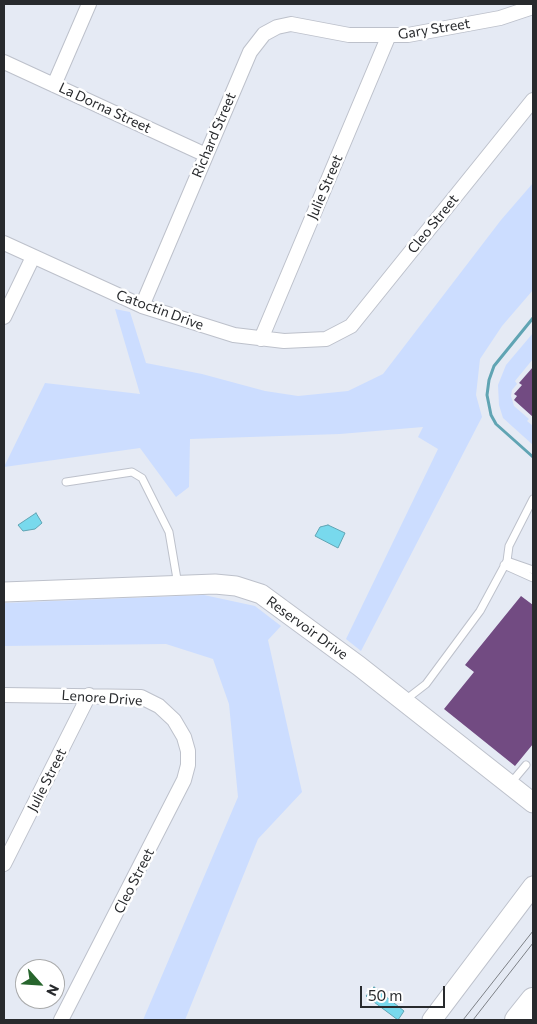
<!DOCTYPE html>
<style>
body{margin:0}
#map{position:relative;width:537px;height:1024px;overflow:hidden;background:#e5eaf4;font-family:Commissioner,sans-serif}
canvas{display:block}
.frame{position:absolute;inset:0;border:5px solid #282a2d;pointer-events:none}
.north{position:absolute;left:15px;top:959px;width:50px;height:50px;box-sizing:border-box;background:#fff;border:1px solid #a9aaab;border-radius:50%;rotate:116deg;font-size:14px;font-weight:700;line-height:20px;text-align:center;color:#282a2d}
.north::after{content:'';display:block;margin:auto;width:18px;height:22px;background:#27652d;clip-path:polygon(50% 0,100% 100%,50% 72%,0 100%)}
.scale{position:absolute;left:360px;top:986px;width:85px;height:22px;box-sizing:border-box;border:2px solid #282a2d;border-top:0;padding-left:6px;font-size:15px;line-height:18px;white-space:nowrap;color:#282a2d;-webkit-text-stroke:4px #fff;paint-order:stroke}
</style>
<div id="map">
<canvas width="537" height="1024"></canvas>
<div class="frame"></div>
<div class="north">N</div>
<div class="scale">50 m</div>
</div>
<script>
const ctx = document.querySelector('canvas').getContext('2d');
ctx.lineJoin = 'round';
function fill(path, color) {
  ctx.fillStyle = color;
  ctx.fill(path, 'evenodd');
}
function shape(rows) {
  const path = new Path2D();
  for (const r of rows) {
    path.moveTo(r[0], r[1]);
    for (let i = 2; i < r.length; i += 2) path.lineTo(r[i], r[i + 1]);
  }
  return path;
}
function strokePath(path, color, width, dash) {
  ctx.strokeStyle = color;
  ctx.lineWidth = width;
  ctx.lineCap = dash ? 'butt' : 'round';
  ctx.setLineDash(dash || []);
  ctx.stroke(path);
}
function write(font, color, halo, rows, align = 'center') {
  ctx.font = font + ' Commissioner,sans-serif';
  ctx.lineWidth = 5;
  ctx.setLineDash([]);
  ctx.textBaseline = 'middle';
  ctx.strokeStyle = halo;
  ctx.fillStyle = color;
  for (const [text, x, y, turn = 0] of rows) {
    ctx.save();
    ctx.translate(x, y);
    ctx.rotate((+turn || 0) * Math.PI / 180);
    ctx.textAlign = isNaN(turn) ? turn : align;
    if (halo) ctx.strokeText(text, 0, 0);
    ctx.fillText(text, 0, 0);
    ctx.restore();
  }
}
fill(shape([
 [533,183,533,290,502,326,480,359,476,395,482,417,361,651,346,639,438,449,418,437,423,427,340,434,190,439,189,487,176,497,140,448,4,467,45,383,140,394,115,309,130,312,146,363,202,374,265,391,298,396,348,391,383,374,501,220],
 [533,333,533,359,515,381,517,384,512,390,511,396,514,406,529,419,527,421,533,426,533,445,503,418,499,405,498,385,506,365],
 [204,595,255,606,281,626,268,640,302,792,258,839,185,1020,143,1020,238,797,229,704,213,659,166,644,4,646,4,603]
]), '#cdf');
const water = shape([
 [36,513,42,523,35,529,23,531,18,525,36,513],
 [328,525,345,533,338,548,315,536,320,527,328,525],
 [374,987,404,1011,398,1020,366,996,374,987]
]);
fill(water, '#78d9ed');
strokePath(water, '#60a4b3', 1);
strokePath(shape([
 [533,318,494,366,489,380,487,395,491,415,496,424,533,457]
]), '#60a4b3', 3);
fill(shape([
 [533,367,533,417,514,400,517,396,514,394,522,385,519,383],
 [521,596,533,605,533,744,515,766,444,709,474,672,465,665]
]), '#724b82');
const lane = shape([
 [66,482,132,472,142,478,169,532,178,585],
 [507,561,533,570],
 [504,565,533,578],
 [404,701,426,684,480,611,507,561,509,546,533,499],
 [510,784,526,765]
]);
const street = shape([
 [4,62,206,155],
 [54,85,89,4],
 [4,243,142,306,234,335,284,341,326,339,351,326,533,100],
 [142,306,250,52,264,34,277,27,291,24,349,35,408,35,500,18,533,7],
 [4,317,33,257],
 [261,339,389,35],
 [4,695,141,697,159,706,174,720,184,737,188,751,188,765,184,780,61,1020],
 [4,864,89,695]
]);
const secondary = shape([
 [4,592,215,584,236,586,261,594,359,666,533,803],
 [432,1020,533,886]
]);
const highway = shape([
 [517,1020,533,1000]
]);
strokePath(lane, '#bdc1cb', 9);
strokePath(street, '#bdc1cb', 16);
strokePath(secondary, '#bdc1cb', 21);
strokePath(highway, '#bdc1cb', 26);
strokePath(lane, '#fff', 7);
strokePath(street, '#fff', 14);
strokePath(secondary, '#fff', 19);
strokePath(highway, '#fff', 24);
strokePath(shape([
 [463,1020,533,931],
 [473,1020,533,943]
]), '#7d8086', 1);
write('14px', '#282a2d', '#fff', [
 ["Gary Street",434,29,-9],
 ["La Dorna Street",105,108,25],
 ["Richard Street",214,135,-67],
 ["Julie Street",325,187,-67],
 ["Cleo Street",433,224,-51],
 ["Catoctin Drive",160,310,20],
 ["Reservoir Drive",307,628,36],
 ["Lenore Drive",102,698,4],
 ["Julie Street",47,780,-63],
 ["Cleo Street",134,881,-63]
]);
</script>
